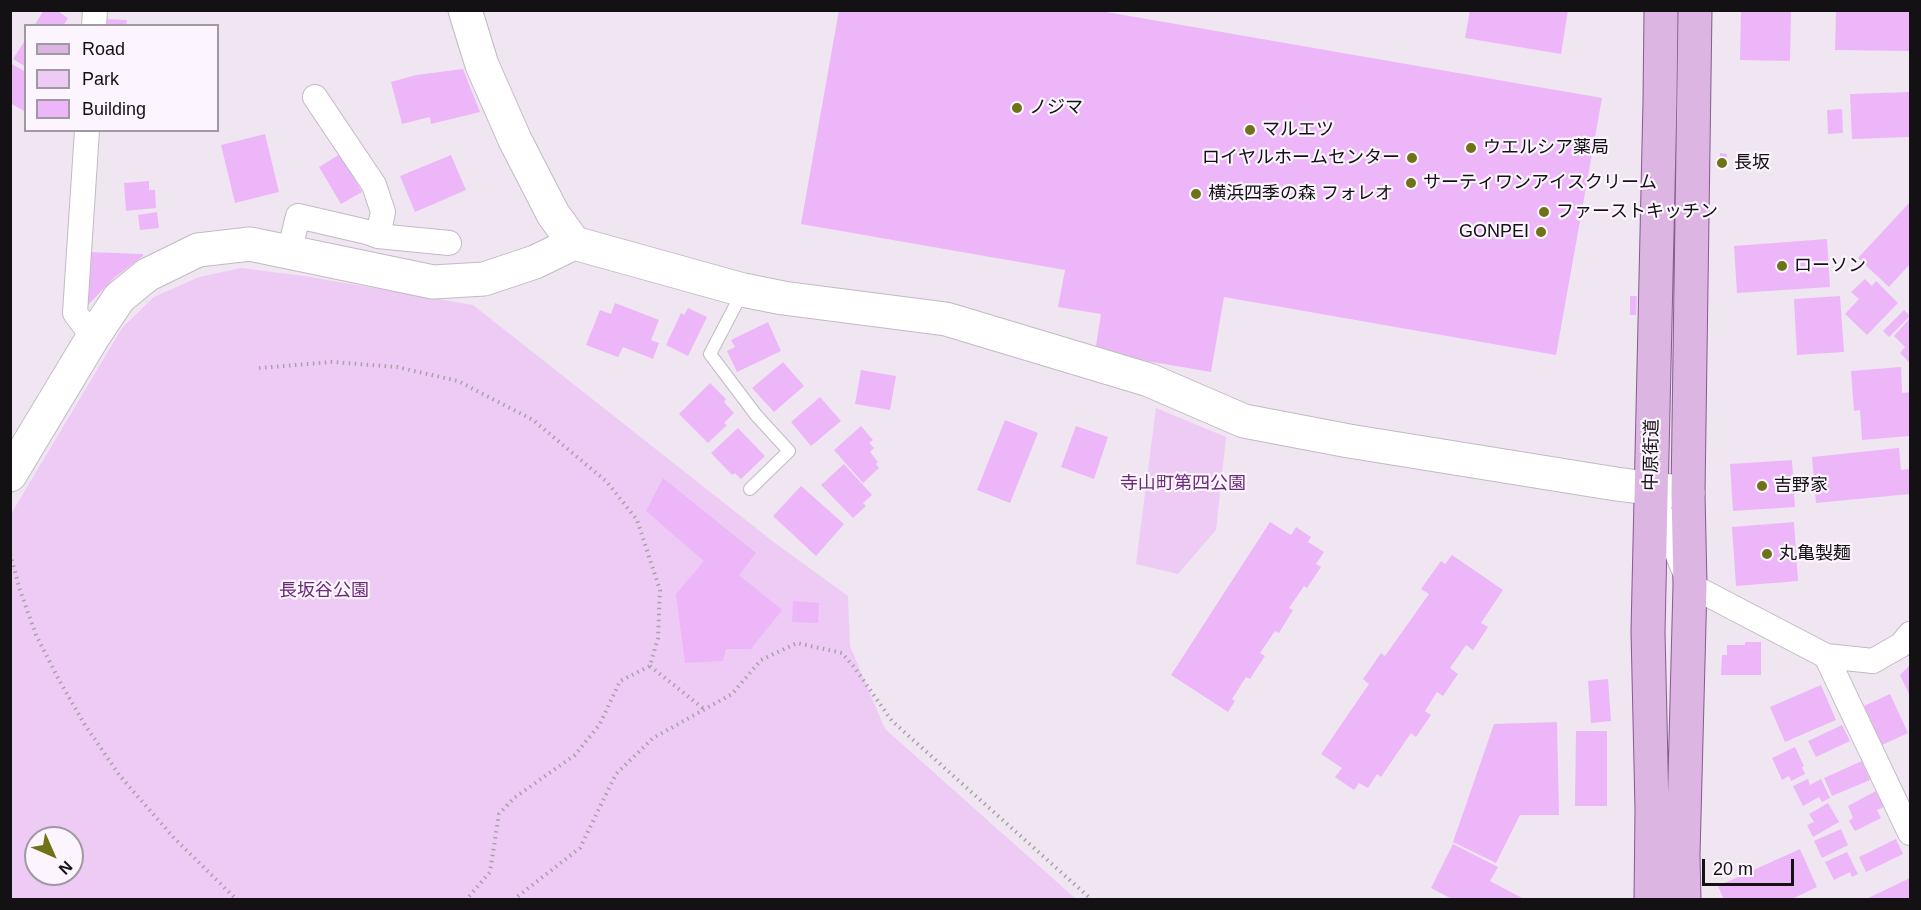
<!DOCTYPE html>
<meta charset="utf-8">
<style>
body{margin:0}
#map{position:relative;width:1921px;height:910px;overflow:hidden;background:#f0e6f2;font-family:Arial,sans-serif}
canvas{display:block}
.frame{position:absolute;inset:0;border:12px solid #141115;pointer-events:none}
.legend{position:absolute;left:24px;top:24px;width:195px;height:108px;box-sizing:border-box;background:#fcf4fe;border:2px solid #9f99a1;margin:0;padding:8px 10px;list-style:none;font-size:18px;color:#141115}
.legend li{display:flex;align-items:center;gap:12px;height:30px}
.legend b{width:30px;border:2px solid #9f99a1}
.north{position:absolute;left:24px;top:826px;width:60px;height:60px;box-sizing:border-box;background:#fcf4fe;border:2px solid #9f99a1;border-radius:50%;rotate:135deg;font-size:16px;font-weight:700;line-height:24px;text-align:center;color:#141115}
.north::after{content:'';display:block;margin:auto;width:21px;height:27px;background:#707217;clip-path:polygon(50% 0,100% 100%,50% 72%,0 100%)}
.scale{position:absolute;left:1702px;top:859px;width:92px;height:27px;box-sizing:border-box;border:3px solid #141115;border-top:0;padding-left:8px;font-size:18px;line-height:21px;white-space:nowrap;color:#141115;-webkit-text-stroke:4px #fcf4fe;paint-order:stroke}
</style>
<div id="map">
<canvas width="1921" height="910"></canvas>
<div class="frame"></div>
<ul class="legend">
<li><b style="height:8px;background:#dcb5e3"></b>Road</li>
<li><b style="height:16px;background:#eecbf5"></b>Park</li>
<li><b style="height:16px;background:#edb6f8"></b>Building</li>
</ul>
<div class="north">N</div>
<div class="scale">20 m</div>
</div>
<script>
const ctx = document.querySelector('canvas').getContext('2d');
ctx.lineJoin = 'round';
function fill(path, color) {
  ctx.fillStyle = color;
  ctx.fill(path, 'evenodd');
}
function shape(rows) {
  const path = new Path2D();
  for (const r of rows) {
    path.moveTo(r[0], r[1]);
    for (let i = 2; i < r.length; i += 2) path.lineTo(r[i], r[i + 1]);
  }
  return path;
}
function strokePath(path, color, width, dash) {
  ctx.strokeStyle = color;
  ctx.lineWidth = width;
  ctx.lineCap = dash ? 'butt' : 'round';
  ctx.setLineDash(dash || []);
  ctx.stroke(path);
}
function write(font, color, halo, rows, align = 'center') {
  ctx.font = font + ' Arial,"Noto Sans JP",sans-serif';
  ctx.lineWidth = 4.5;
  ctx.setLineDash([]);
  ctx.textBaseline = 'middle';
  ctx.strokeStyle = halo;
  ctx.fillStyle = color;
  for (const [text, x, y, turn = 0] of rows) {
    ctx.save();
    ctx.translate(x, y);
    ctx.rotate((+turn || 0) * Math.PI / 180);
    ctx.textAlign = isNaN(turn) ? turn : align;
    if (halo) ctx.strokeText(text, 0, 0);
    ctx.fillText(text, 0, 0);
    ctx.restore();
  }
}
fill(shape([
 [241,268,304,276,473,305,775,543,848,596,850,646,885,729,1076,899,11,900,11,514,122,328,154,297,199,277],
 [36,838,72,838,72,874,36,874],
 [1156,408,1226,437,1216,530,1178,574,1136,564]
]), '#eecbf5');
fill(shape([
 [44,10,56,10,68,18,63,26,34,26],
 [839,10,1095,10,1602,98,1556,355,1224,297,1211,372,1095,352,1101,314,1058,307,1065,270,801,224],
 [1470,10,1568,10,1561,54,1465,38],
 [1741,10,1791,10,1790,61,1740,60],
 [1836,10,1910,10,1910,51,1835,50],
 [103,19,127,20,126,26,103,26],
 [26,39,26,67,13,59],
 [10,63,26,72,26,112,10,103],
 [463,69,480,112,431,124,430,117,402,124,391,82,416,75],
 [1910,92,1910,137,1852,139,1850,94],
 [1842,109,1843,133,1828,134,1827,110],
 [265,134,279,192,235,203,221,145],
 [1720,153,1727,154,1725,167,1719,167],
 [340,154,362,192,341,204,319,167],
 [451,155,466,190,415,212,400,176],
 [149,181,149,190,155,190,156,208,126,211,124,183],
 [1910,202,1910,264,1889,287,1858,258],
 [157,212,159,228,140,230,138,215],
 [1827,239,1830,287,1737,293,1734,246],
 [89,252,143,254,143,256,114,278,88,305,86,301],
 [1865,279,1872,286,1876,281,1898,303,1867,335,1845,314,1859,299,1851,292],
 [1630,296,1637,296,1636,315,1630,315],
 [1840,296,1844,352,1797,355,1794,299],
 [615,303,659,320,651,340,659,343,653,359,623,347,618,357,586,345,600,310,611,314],
 [688,308,707,317,688,356,666,345,681,313,684,315],
 [1904,310,1910,316,1889,337,1883,331],
 [1910,318,1910,363,1900,353,1905,347,1894,336],
 [768,322,781,351,737,372,727,351,735,347,731,340],
 [783,362,804,386,774,412,752,388],
 [1901,367,1902,393,1910,392,1910,436,1862,440,1860,410,1854,411,1851,371],
 [861,370,896,376,890,410,855,404],
 [710,383,726,399,724,402,734,413,724,423,727,425,708,443,679,414],
 [820,397,841,421,811,446,791,422],
 [1005,420,1038,433,1010,503,977,490],
 [861,426,873,440,869,443,874,448,870,452,878,462,876,464,879,468,863,483,834,450],
 [1076,426,1108,437,1094,479,1061,467],
 [738,428,765,456,741,479,735,473,732,475,711,453],
 [1899,448,1901,470,1910,469,1910,494,1816,503,1812,457],
 [1792,460,1795,507,1733,511,1730,464],
 [844,464,872,495,863,503,866,506,853,518,821,485],
 [663,478,756,553,739,575,782,610,751,649,726,649,723,661,685,663,676,594,704,561,646,511],
 [801,486,844,524,816,556,773,516],
 [1270,522,1291,535,1296,527,1311,537,1308,542,1324,552,1316,564,1321,567,1307,588,1304,586,1289,608,1293,610,1279,633,1275,631,1260,653,1265,656,1250,679,1246,677,1232,699,1235,701,1228,712,1171,675],
 [1794,522,1798,581,1736,586,1732,527],
 [1452,555,1503,590,1481,623,1488,627,1473,650,1466,645,1450,668,1458,674,1443,696,1437,692,1425,711,1431,715,1416,737,1411,733,1381,777,1377,774,1368,788,1359,783,1354,790,1335,777,1342,768,1321,754,1369,684,1363,679,1381,653,1385,656,1429,594,1421,589,1441,561,1445,564],
 [793,601,819,603,818,623,792,622],
 [1745,642,1761,642,1761,675,1721,675,1722,655,1727,655,1727,645,1745,645],
 [1910,665,1910,696,1900,675],
 [1608,679,1611,721,1591,723,1588,681],
 [1821,685,1836,720,1785,742,1770,707],
 [1890,694,1908,733,1882,745,1864,706],
 [1557,722,1559,815,1520,815,1496,863,1453,842,1494,724],
 [1842,725,1850,741,1816,757,1808,741],
 [1576,731,1607,731,1607,806,1575,806],
 [1795,747,1804,766,1802,767,1805,774,1791,781,1789,776,1782,780,1772,758],
 [1862,761,1870,780,1832,796,1824,778],
 [1808,779,1810,785,1821,779,1830,798,1822,802,1819,797,1803,806,1793,786],
 [1876,791,1884,807,1877,810,1881,818,1855,831,1849,821,1853,818,1848,806],
 [1828,803,1839,822,1813,837,1807,825,1814,822,1809,814],
 [1841,829,1848,845,1822,858,1814,841],
 [1896,839,1903,854,1866,872,1859,857],
 [1453,844,1498,867,1490,881,1526,900,1454,900,1431,888],
 [1800,849,1817,887,1790,900,1724,900,1718,886],
 [1847,852,1858,874,1852,877,1850,872,1834,880,1825,862],
 [1910,878,1910,900,1864,900]
]), '#edb6f8');
const lane = shape([
 [743,291,710,354,756,415,789,451,750,489]
]);
const street = shape([
 [94,26,95,10],
 [315,97,374,185,383,212,378,236],
 [87,130,75,313,93,337],
 [289,253,298,216,367,232,378,236,449,243],
 [1655,499,1690,585,1826,656,1910,833],
 [1826,656,1873,661,1901,645,1910,634]
]);
const secondary = shape([
 [465,10,482,65,515,140,553,214,574,243,743,290,783,298,946,319,1149,380,1244,421,1349,441,1616,484,1688,493],
 [10,475,93,337,119,298,147,275,198,250,250,244,433,282,484,279,535,262,574,243]
]);
const primary = shape([
 [1651,900,1652,810,1648,631,1660,101,1661,10],
 [1684,900,1683,855,1690,585,1688,493,1695,10]
]);
strokePath(lane, '#c3b9c5', 14);
strokePath(street, '#c3b9c5', 26);
strokePath(secondary, '#c3b9c5', 35);
strokePath(primary, '#865b8f', 35);
strokePath(shape([
 [259,368,332,362,397,367,458,381,533,420,607,482,637,520,660,590,658,638,650,666,620,681,600,724,575,755,514,798,499,814,490,872,466,900],
 [10,554,20,590,36,635,59,680,85,725,120,776,174,838,237,900],
 [650,666,704,709],
 [513,900,580,848,616,774,653,738,732,694,761,660,797,643,842,653,854,667,892,721,1092,900]
]), '#a9a1aa', 4, [1.5, 4.5]);
strokePath(lane, '#fff', 12);
strokePath(street, '#fff', 24);
strokePath(secondary, '#fff', 33);
strokePath(primary, '#dcb5e3', 33);
for (const [x, y, r, color] of [
 [1017,108,6,"#707217"],
 [1250,130,6,"#707217"],
 [1471,148,6,"#707217"],
 [1412,158,6,"#707217"],
 [1722,163,6,"#707217"],
 [1411,183,6,"#707217"],
 [1196,194,6,"#707217"],
 [1544,212,6,"#707217"],
 [1541,232,6,"#707217"],
 [1782,266,6,"#707217"],
 [1762,486,6,"#707217"],
 [1767,554,6,"#707217"]
]) {
  const dot = new Path2D();
  dot.arc(x, y, r, 0, 2 * Math.PI);
  ctx.fillStyle = color;
  ctx.fill(dot);
  strokePath(dot, '#fcf4fe', 2);
}
write('18px', '#141115', '#fcf4fe', [
 ["ノジマ",1029,108],
 ["マルエツ",1262,130],
 ["ウエルシア薬局",1483,148],
 ["ロイヤルホームセンター",1400,158,"right"],
 ["長坂",1734,163],
 ["サーティワンアイスクリーム",1423,183],
 ["横浜四季の森 フォレオ",1208,194],
 ["ファーストキッチン",1556,212],
 ["GONPEI",1529,232,"right"],
 ["ローソン",1794,266],
 ["吉野家",1774,486],
 ["丸亀製麺",1779,554]
], 'left');
write('18px', '#141115', '#fcf4fe', [
 ["中原街道",1652,455,-89]
]);
write('18px', '#6b2b78', '#fcf4fe', [
 ["寺山町第四公園",1183,484],
 ["長坂谷公園",324,591]
]);
</script>
